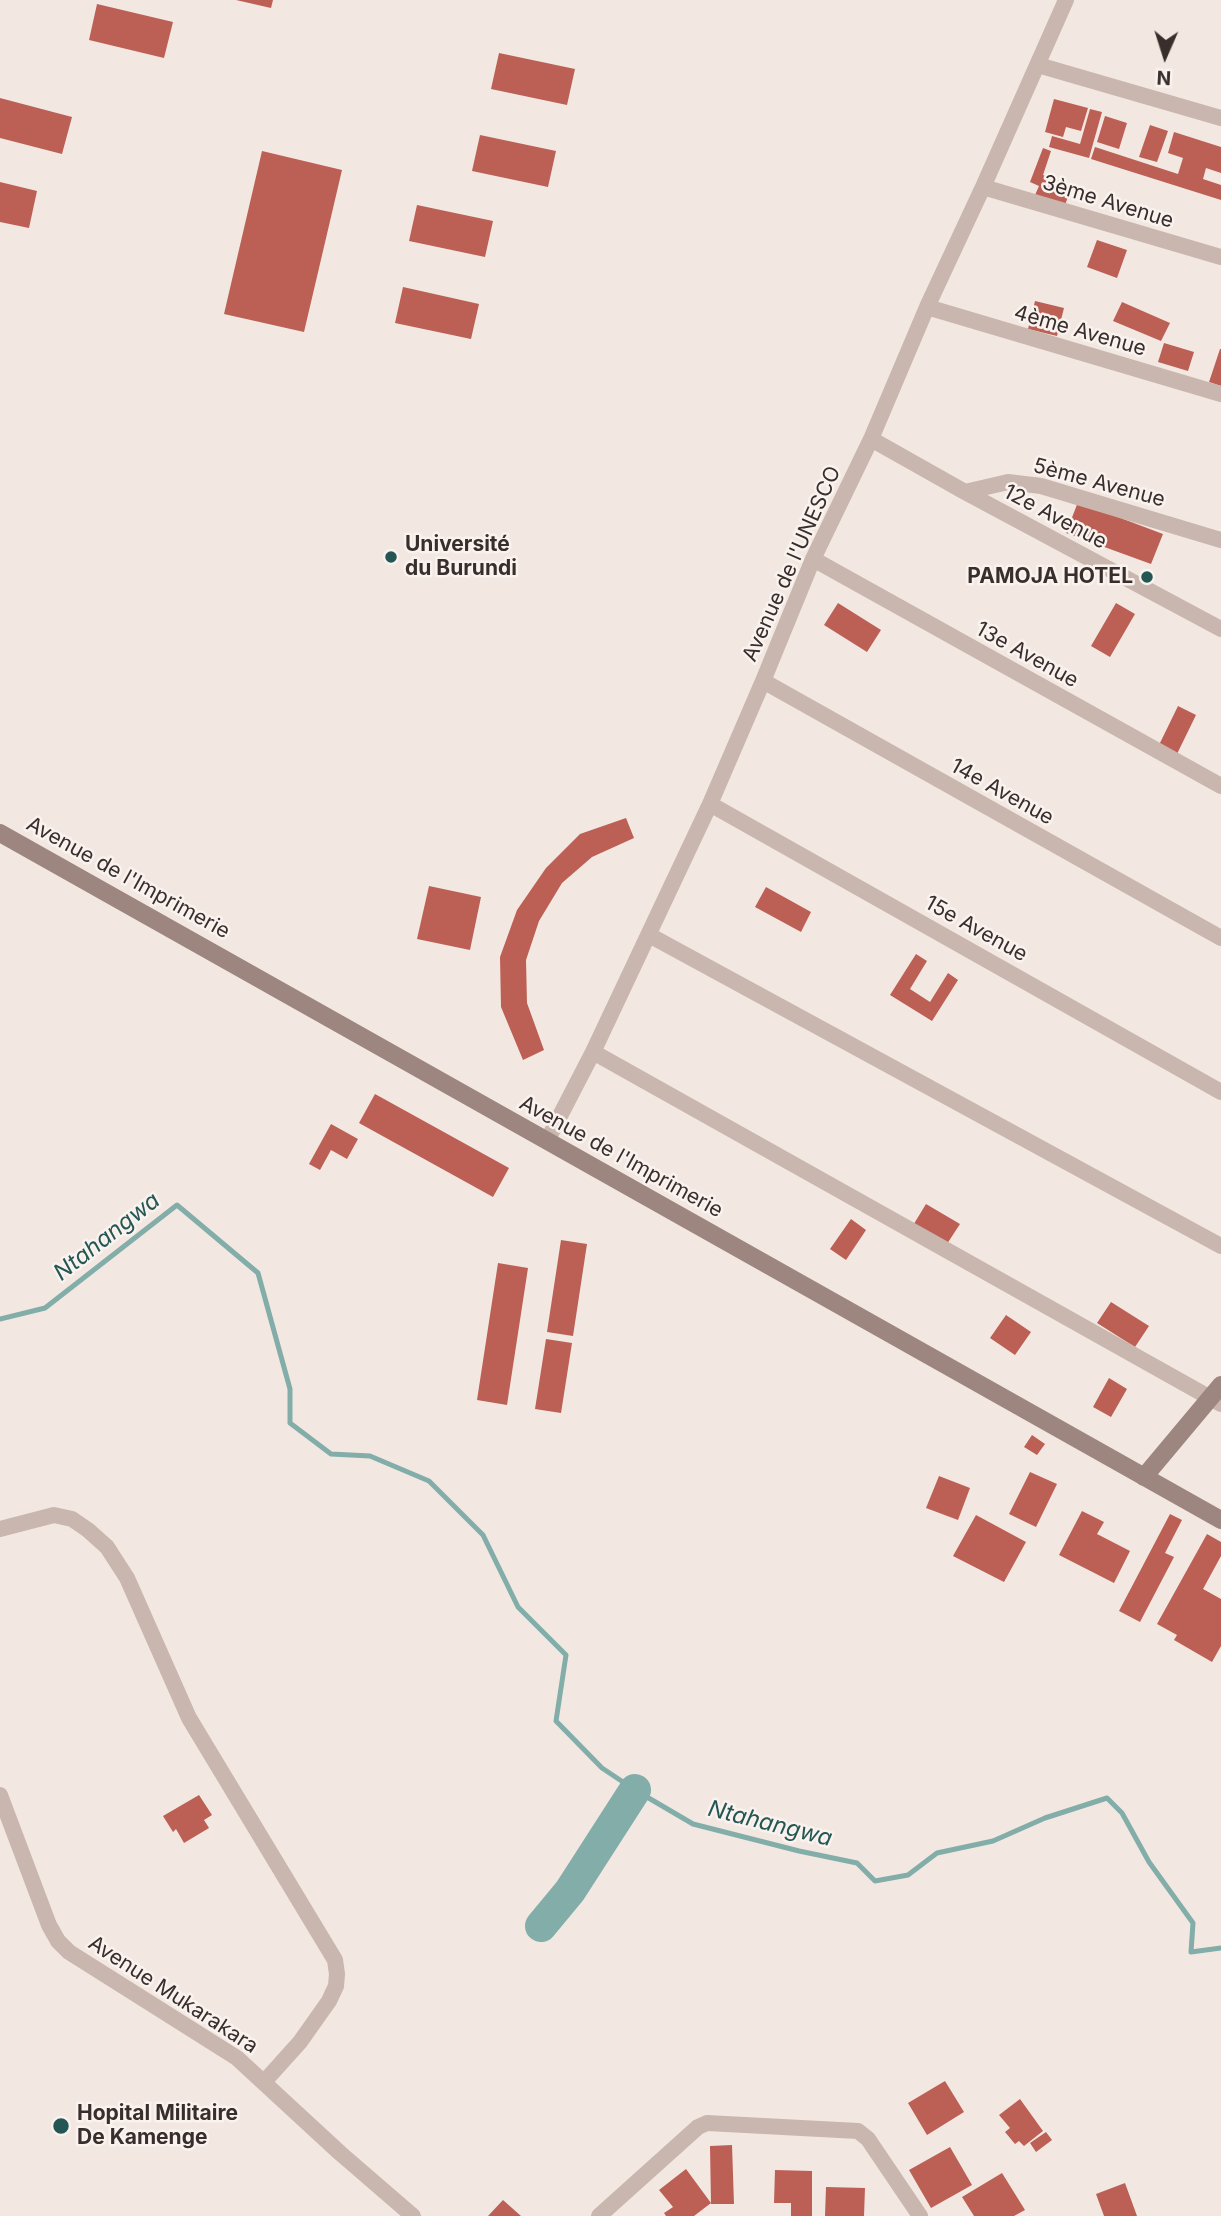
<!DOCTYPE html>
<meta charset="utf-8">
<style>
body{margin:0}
#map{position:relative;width:1221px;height:2216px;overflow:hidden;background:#f2e8e1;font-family:Inter,sans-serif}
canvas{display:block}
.north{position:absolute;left:1130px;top:21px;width:70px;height:70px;-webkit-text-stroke:5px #f9f2ee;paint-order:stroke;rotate:183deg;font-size:19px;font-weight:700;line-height:28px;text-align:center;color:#382e2c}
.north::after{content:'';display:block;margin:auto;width:24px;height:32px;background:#382e2c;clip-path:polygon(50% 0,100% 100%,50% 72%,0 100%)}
</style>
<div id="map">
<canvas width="1221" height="2216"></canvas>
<div class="north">N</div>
</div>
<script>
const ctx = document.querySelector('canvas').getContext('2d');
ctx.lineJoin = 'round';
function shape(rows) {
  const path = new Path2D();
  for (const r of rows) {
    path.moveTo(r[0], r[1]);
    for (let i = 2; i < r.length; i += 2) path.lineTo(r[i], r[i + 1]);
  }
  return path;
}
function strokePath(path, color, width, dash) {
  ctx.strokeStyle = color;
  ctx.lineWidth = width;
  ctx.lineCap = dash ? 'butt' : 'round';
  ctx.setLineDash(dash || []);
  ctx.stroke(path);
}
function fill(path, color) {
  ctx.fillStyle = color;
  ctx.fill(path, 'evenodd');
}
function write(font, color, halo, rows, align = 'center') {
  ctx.font = font + ' Inter,sans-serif';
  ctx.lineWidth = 5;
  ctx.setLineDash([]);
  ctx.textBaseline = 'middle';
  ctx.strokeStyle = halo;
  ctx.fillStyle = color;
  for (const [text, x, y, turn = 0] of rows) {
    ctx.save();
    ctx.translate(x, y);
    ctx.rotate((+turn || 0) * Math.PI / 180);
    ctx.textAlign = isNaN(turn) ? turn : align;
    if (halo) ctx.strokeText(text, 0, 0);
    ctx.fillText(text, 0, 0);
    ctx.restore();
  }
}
strokePath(shape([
 [0,1319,45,1308,177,1205,258,1273,290,1389,290,1423,331,1454,370,1456,429,1481,483,1535,518,1607,566,1655,556,1721,602,1768,635,1790,693,1824,799,1851,857,1863,875,1881,908,1875,937,1853,993,1841,1045,1818,1107,1798,1122,1813,1149,1862,1193,1923,1191,1952,1221,1948]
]), '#82ada9', 5);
strokePath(shape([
 [541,1926,570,1891,635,1790]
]), '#82ada9', 32);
fill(shape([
 [236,0,273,0,271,8],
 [97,4,173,22,164,58,89,40],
 [499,53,575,69,567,105,491,89],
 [0,98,72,117,62,154,0,138],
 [1054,99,1088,108,1081,131,1066,127,1063,137,1045,132],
 [1090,109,1102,112,1089,158,1049,147,1052,136,1080,144],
 [1105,116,1127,123,1119,149,1097,142],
 [1150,125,1168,131,1157,162,1139,157],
 [1174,132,1221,147,1221,173,1206,168,1203,179,1221,185,1221,200,1091,159,1095,147,1178,174,1183,158,1168,153],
 [480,135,556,151,548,187,472,171],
 [1043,148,1051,151,1043,175,1072,186,1065,205,1035,195,1039,186,1030,182],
 [262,151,342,170,304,332,224,314],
 [0,182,37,191,29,228,0,222],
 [417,205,493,221,485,257,409,241],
 [1097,240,1127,250,1117,278,1087,267],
 [403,287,479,304,471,339,395,323],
 [1035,301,1064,308,1057,336,1028,329],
 [1122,302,1170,323,1161,341,1113,321],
 [1164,343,1194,352,1188,371,1158,362],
 [1220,349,1221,349,1221,386,1209,382],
 [1078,502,1163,534,1151,564,1066,533],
 [838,603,881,630,867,652,824,625],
 [1116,603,1135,614,1110,657,1091,646],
 [1178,706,1196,715,1177,754,1159,745],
 [626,818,634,838,592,857,562,883,539,921,526,960,527,1003,544,1050,523,1060,501,1007,500,957,517,910,546,868,580,834],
 [429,886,481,897,470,950,417,939],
 [766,887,811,912,801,932,755,907],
 [916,954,927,961,910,989,930,1002,948,973,958,980,932,1021,890,995],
 [375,1094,509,1168,493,1197,359,1123],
 [331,1124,358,1139,347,1159,331,1150,320,1170,309,1164],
 [926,1204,960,1224,945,1247,912,1227],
 [851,1219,866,1230,846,1260,830,1249],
 [561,1240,587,1244,573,1336,547,1332],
 [498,1263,528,1268,507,1405,477,1400],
 [1111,1302,1149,1326,1135,1347,1097,1323],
 [1006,1315,1031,1332,1015,1355,990,1338],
 [546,1339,572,1343,561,1413,535,1409],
 [1109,1378,1127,1389,1111,1417,1093,1407],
 [1032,1435,1045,1444,1037,1455,1024,1447],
 [1030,1472,1057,1484,1036,1527,1009,1514],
 [939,1476,970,1488,958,1520,926,1508],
 [1082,1511,1104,1522,1097,1534,1130,1551,1114,1583,1059,1555],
 [1170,1514,1182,1520,1165,1553,1174,1557,1140,1622,1119,1611],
 [976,1515,1026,1542,1004,1582,953,1556],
 [1207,1534,1221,1542,1221,1556,1203,1589,1221,1599,1221,1646,1212,1662,1174,1640,1177,1635,1157,1624],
 [199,1795,212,1815,204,1820,209,1828,184,1843,176,1829,173,1832,163,1816],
 [945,2081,964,2112,927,2135,908,2103],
 [1020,2099,1043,2131,1024,2146,1019,2141,1015,2144,1005,2132,1010,2128,999,2115],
 [1046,2132,1052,2140,1036,2152,1030,2143],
 [732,2145,734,2204,711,2204,710,2146],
 [950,2147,972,2185,931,2208,909,2170],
 [686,2169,711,2203,694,2216,666,2216,664,2213,673,2207,659,2190],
 [775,2170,812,2171,812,2216,791,2216,791,2203,774,2203],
 [1002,2173,1025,2210,1014,2216,974,2216,962,2197],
 [1125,2183,1137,2216,1104,2216,1096,2194],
 [826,2187,865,2188,864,2216,825,2216],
 [503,2200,521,2216,488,2216]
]), '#bc5f55');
strokePath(shape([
 [1038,65,1221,118],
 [983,187,1221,257],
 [927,307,1221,394],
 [871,439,965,492,1221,629],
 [965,492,1008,482,1041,486,1221,540],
 [813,559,1221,786],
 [763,681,1221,938],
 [710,804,1221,1092],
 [649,935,1221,1246],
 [593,1052,1221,1404],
 [547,1141,593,1052,710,804,763,681,813,559,871,439,927,307,983,187,1066,0],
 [0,1529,54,1515,72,1519,88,1530,107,1547,127,1578,189,1718,335,1960,337,1974,336,1986,329,2001,300,2042,264,2082],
 [0,1795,49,1925,58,1941,69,1952,237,2058,340,2153,413,2216],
 [599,2216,698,2127,707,2123,858,2131,868,2139,920,2216]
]), '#c9b6ae', 16);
strokePath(shape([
 [0,833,1221,1520],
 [1144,1477,1221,1385]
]), '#9d867f', 18);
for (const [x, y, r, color] of [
 [391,557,7,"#245753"],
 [1147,577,7,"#245753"],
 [61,2126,9,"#245753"]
]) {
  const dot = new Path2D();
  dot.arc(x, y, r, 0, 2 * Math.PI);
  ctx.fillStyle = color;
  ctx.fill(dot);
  strokePath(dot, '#f9f2ee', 2.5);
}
write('21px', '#382e2c', '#f9f2ee', [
 ["3ème Avenue",1108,202,17],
 ["4ème Avenue",1080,331,16],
 ["5ème Avenue",1099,483,15],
 ["12e Avenue",1055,517,28],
 ["Avenue de l'UNESCO",792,564,-66],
 ["13e Avenue",1027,655,29],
 ["14e Avenue",1002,792,29],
 ["Avenue de l'Imprimerie",128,878,29],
 ["15e Avenue",976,929,29],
 ["Avenue de l'Imprimerie",621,1157,29],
 ["Avenue Mukarakara",173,1995,33]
]);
write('bold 21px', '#382e2c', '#f9f2ee', [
 ["Université",405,545],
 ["du Burundi",405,569],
 ["PAMOJA HOTEL",1133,577,"right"],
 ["Hopital Militaire",77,2114],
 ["De Kamenge",77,2138]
], 'left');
write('italic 23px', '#245753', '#f9f2ee', [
 ["Ntahangwa",107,1237,-38],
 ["Ntahangwa",770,1824,14]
]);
</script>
